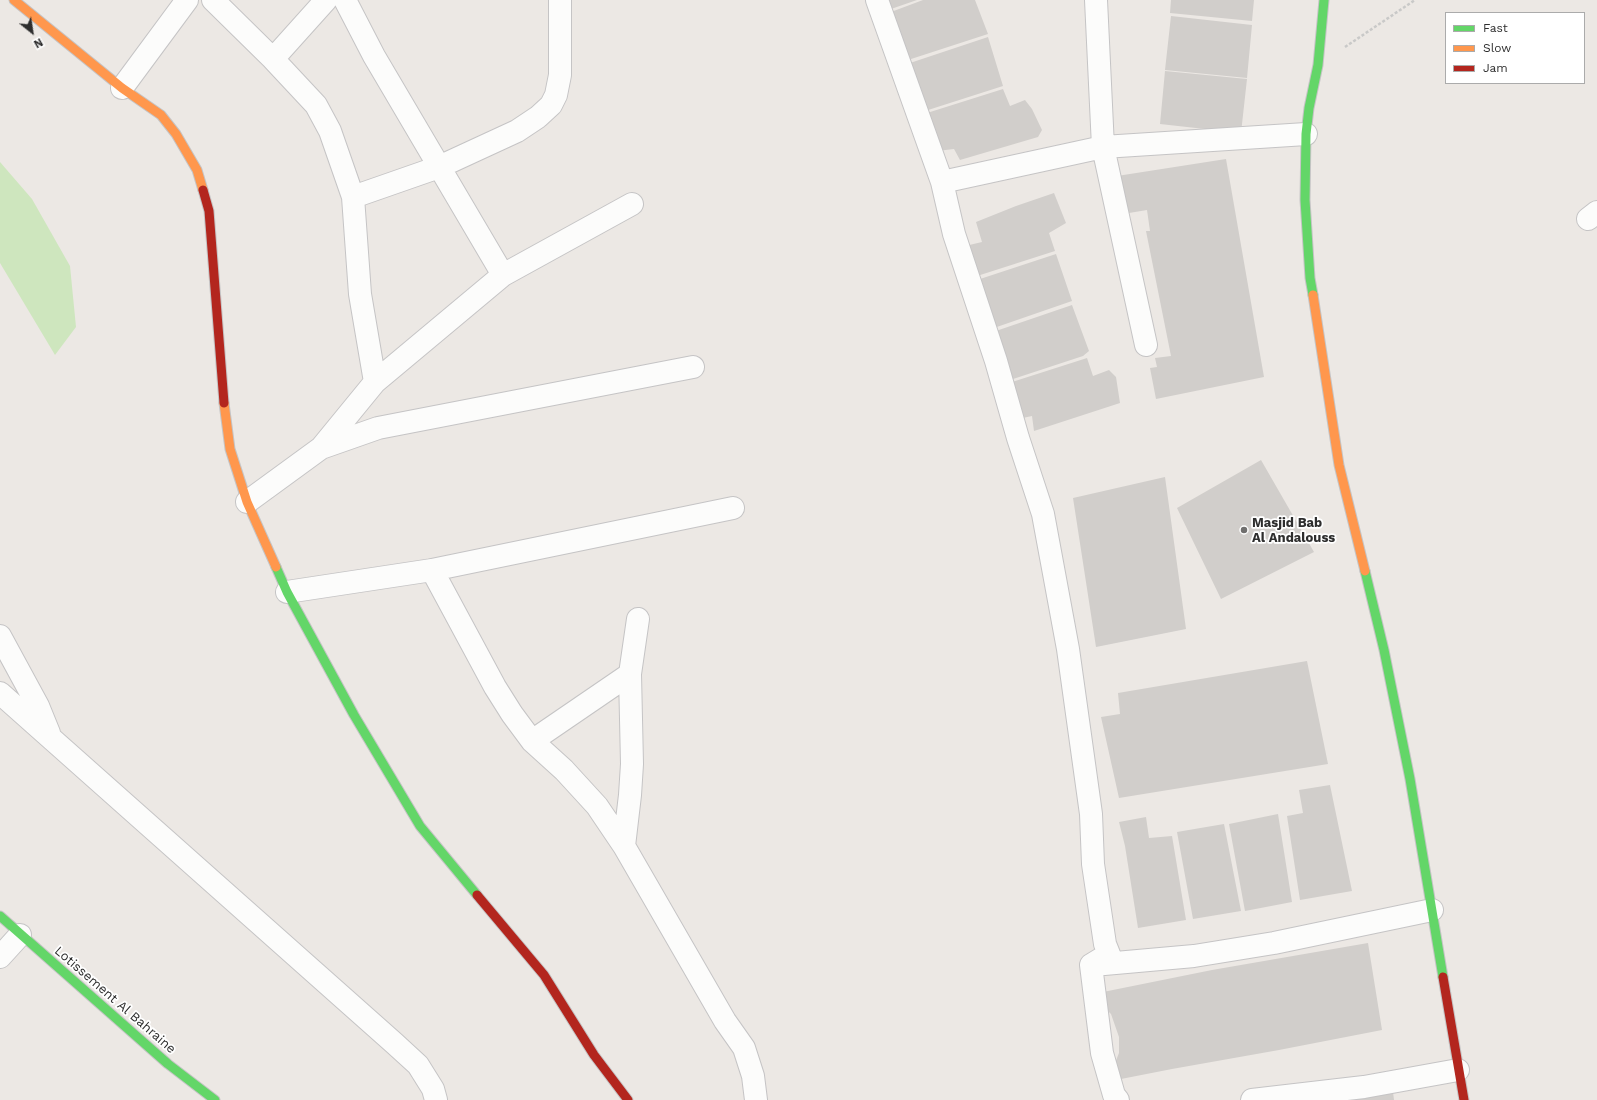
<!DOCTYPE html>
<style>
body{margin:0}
#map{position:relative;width:1597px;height:1100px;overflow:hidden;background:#ece8e4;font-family:"Work Sans",sans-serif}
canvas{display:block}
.legend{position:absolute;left:1445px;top:12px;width:140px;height:72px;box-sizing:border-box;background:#fff;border:1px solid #ababab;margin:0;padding:5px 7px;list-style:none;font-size:12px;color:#2e2e2e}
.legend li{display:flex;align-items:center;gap:8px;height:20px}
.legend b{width:20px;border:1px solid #ababab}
.north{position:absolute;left:12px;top:12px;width:40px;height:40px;-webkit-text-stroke:3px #fff;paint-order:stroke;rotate:150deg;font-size:11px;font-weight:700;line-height:16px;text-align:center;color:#2e2e2e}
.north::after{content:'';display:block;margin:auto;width:14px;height:18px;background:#2e2e2e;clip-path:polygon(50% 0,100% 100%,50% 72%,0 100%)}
</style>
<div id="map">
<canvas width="1597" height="1100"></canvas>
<ul class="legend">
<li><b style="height:5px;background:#63d668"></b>Fast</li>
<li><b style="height:5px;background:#ff974d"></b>Slow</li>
<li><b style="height:5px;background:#b3261e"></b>Jam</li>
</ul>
<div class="north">N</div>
</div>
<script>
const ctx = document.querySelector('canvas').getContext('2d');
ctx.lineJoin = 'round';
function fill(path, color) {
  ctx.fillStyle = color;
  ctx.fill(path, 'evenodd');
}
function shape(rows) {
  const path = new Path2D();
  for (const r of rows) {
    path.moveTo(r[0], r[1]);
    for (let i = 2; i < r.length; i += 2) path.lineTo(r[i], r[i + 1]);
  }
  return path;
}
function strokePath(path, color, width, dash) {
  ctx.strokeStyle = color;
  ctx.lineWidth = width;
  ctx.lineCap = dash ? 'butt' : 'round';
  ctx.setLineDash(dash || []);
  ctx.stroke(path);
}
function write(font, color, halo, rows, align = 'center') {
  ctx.font = font + ' "Work Sans",sans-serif';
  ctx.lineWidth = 3.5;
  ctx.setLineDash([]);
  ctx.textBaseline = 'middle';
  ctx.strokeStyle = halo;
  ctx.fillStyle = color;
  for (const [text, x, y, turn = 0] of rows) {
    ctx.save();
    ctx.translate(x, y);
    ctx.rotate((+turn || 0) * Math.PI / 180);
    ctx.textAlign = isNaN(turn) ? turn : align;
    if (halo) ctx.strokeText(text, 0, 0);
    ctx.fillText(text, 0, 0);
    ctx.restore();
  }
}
fill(shape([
 [0,162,32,199,70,266,76,327,55,355,0,263]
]), '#cee6be');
fill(shape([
 [888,0,917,0,891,9],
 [923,0,975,0,988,34,908,60,891,12],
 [1171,0,1254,0,1252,21,1170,13],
 [1171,16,1252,25,1247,78,1165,70],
 [988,37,1003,86,925,111,910,63],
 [1165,71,1247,79,1241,133,1160,124],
 [1003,89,1010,106,1025,100,1032,109,1042,130,1038,137,960,160,954,149,937,151,927,113],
 [1226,159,1264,377,1156,399,1150,368,1157,367,1155,358,1171,356,1146,231,1150,231,1147,210,1129,213,1127,205,1123,205,1117,176],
 [1054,193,1066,223,1049,233,1055,251,974,277,965,246,982,242,976,222,1016,206],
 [1056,254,1072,301,991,329,977,280],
 [1072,305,1089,351,1083,356,1010,380,993,332],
 [1087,358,1093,376,1109,370,1116,377,1120,403,1034,431,1032,416,1018,419,1009,383],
 [1261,460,1314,552,1221,599,1177,508],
 [1165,477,1186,629,1096,647,1073,498],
 [1307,661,1328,764,1119,798,1101,717,1120,714,1118,693],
 [1330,785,1352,891,1300,900,1287,816,1303,813,1299,790],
 [1278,814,1292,902,1245,911,1229,824],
 [1146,817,1149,838,1172,836,1186,920,1138,928,1125,846,1119,822],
 [1224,824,1241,911,1193,919,1177,832],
 [1368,943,1382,1030,1279,1050,1172,1069,1121,1079,1115,1063,1119,1053,1119,1037,1111,1014,1105,1008,1103,992,1212,970],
 [1393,1092,1394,1100,1353,1100,1353,1099]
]), '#d1cecb');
const street = shape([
 [213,0,273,59,316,105,330,131,353,197,360,294,375,382],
 [345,0,374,56,503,275],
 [877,0,942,182,954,234,996,361,1018,438,1043,514,1068,649,1091,814,1093,864,1105,944,1109,954,1091,965],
 [1096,0,1103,147,1146,345],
 [273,59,326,0],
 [122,88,187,0],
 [942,182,1103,147,1306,134],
 [353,197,439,167,517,131,538,117,551,105,556,95,560,75,560,0],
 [1588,219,1597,212],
 [321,448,378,428,693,367],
 [247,502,321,448,375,382,503,275,632,204],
 [432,570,495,687,512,714,532,741,564,770,597,806,624,846,725,1021,744,1048,753,1076,756,1100],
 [287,592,432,570,733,508],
 [0,636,38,706,49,733],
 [0,693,394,1043,418,1065,433,1089,436,1100],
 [532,741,630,674],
 [624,846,630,795,632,764,630,674,638,619],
 [0,957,20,935],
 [1091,965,1102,1053,1114,1095,1118,1100],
 [1093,965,1194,956,1274,943,1432,910],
 [1252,1100,1364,1087,1458,1070]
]);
const fast = shape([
 [1313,295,1310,278,1305,200,1306,134,1309,108,1318,65,1324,0],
 [276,567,287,592,354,715,420,826,477,895],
 [1365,571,1384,650,1410,779,1443,977],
 [0,916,168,1064,215,1100]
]);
const slow = shape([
 [14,0,122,88,161,115,176,134,197,170,203,190],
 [1313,295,1339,465,1365,571],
 [224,403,230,449,247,502,276,567]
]);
const jam = shape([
 [203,190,209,211,224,403],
 [477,895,544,975,594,1055,628,1100],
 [1443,977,1464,1100]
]);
strokePath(street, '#c5c4c5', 24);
strokePath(fast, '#c5c4c5', 11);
strokePath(slow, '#c5c4c5', 11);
strokePath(jam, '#c5c4c5', 11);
strokePath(shape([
 [1345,47,1415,0]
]), '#c9c9c8', 2.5, [3, 2]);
strokePath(street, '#fcfcfb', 22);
strokePath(fast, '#63d668', 9);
strokePath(slow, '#ff974d', 9);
strokePath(jam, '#b3261e', 9);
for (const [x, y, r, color] of [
 [1244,530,4,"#706f6e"]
]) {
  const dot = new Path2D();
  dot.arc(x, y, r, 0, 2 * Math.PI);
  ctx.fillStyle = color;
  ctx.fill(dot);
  strokePath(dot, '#fff', 1.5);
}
write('bold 13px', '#2e2e2e', '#fff', [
 ["Masjid Bab",1252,523],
 ["Al Andalouss",1252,538]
], 'left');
write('13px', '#2e2e2e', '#fff', [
 ["Lotissement Al Bahraine",115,1000,41]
]);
</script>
